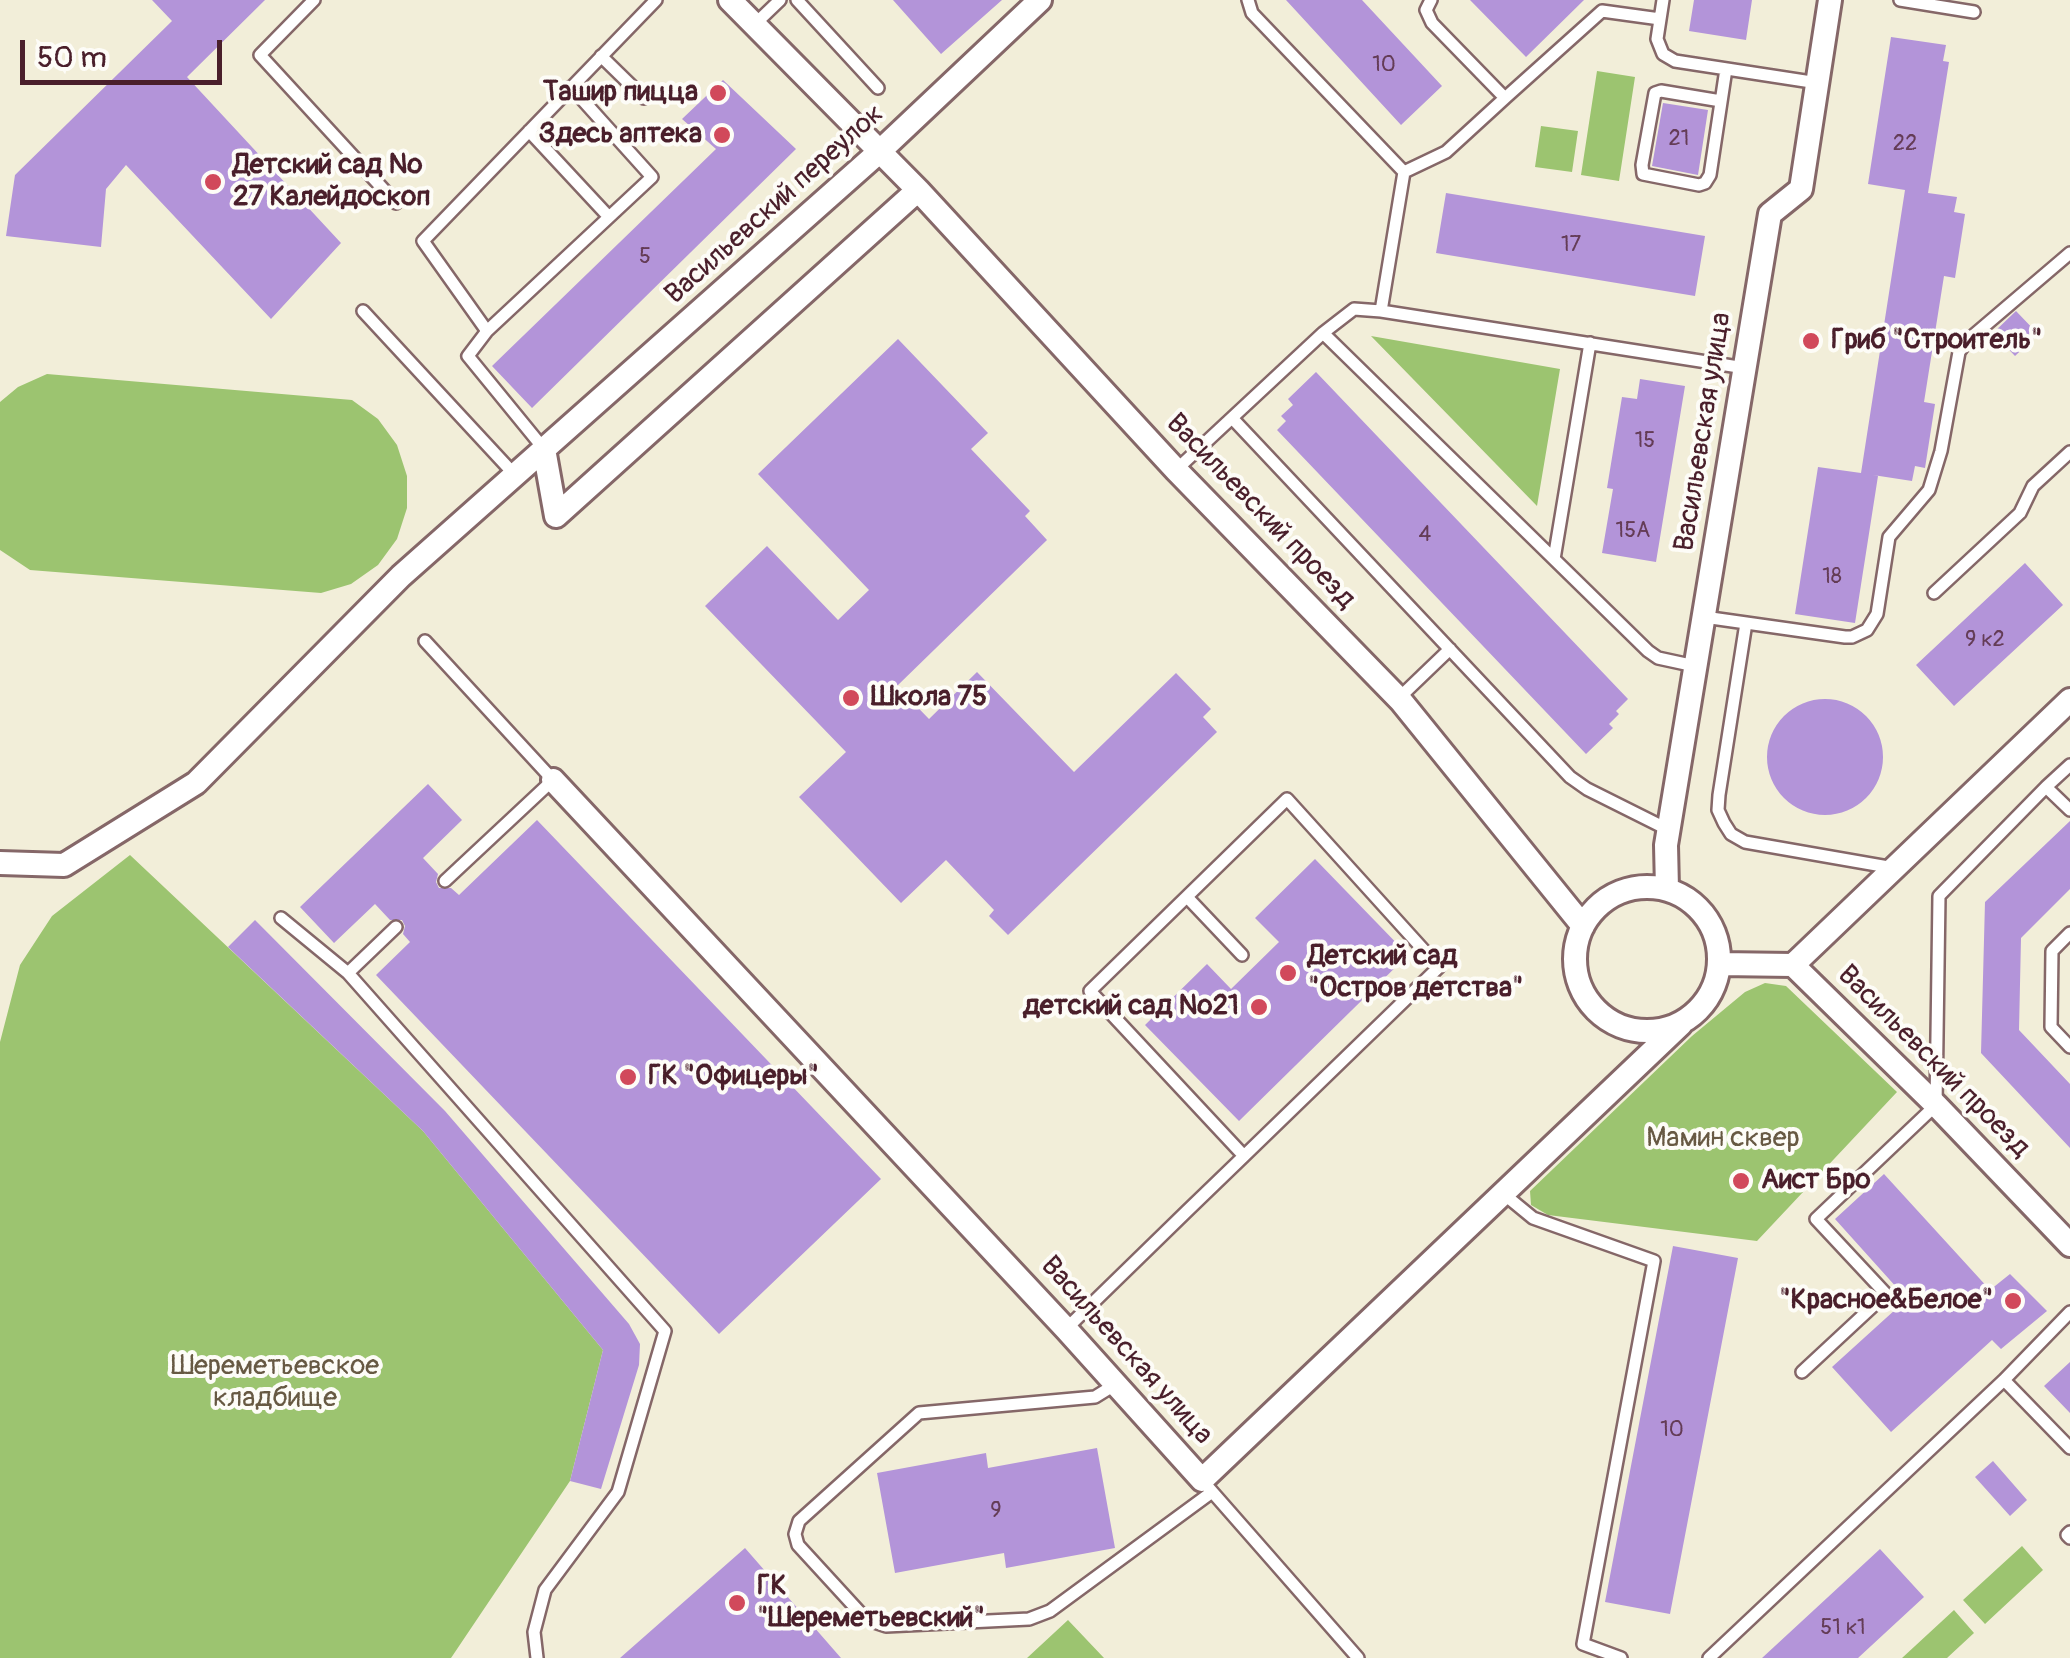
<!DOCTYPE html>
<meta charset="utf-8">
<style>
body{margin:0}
#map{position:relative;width:2070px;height:1658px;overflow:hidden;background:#f2eed9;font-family:Pangolin,sans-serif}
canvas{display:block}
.scale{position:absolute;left:20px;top:40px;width:202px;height:45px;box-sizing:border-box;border:5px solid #4a1f2b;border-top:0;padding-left:12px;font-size:30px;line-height:35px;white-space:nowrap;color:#4a1f2b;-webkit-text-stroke:8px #fdfcf7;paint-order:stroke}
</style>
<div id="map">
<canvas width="2070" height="1658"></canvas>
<div class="scale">50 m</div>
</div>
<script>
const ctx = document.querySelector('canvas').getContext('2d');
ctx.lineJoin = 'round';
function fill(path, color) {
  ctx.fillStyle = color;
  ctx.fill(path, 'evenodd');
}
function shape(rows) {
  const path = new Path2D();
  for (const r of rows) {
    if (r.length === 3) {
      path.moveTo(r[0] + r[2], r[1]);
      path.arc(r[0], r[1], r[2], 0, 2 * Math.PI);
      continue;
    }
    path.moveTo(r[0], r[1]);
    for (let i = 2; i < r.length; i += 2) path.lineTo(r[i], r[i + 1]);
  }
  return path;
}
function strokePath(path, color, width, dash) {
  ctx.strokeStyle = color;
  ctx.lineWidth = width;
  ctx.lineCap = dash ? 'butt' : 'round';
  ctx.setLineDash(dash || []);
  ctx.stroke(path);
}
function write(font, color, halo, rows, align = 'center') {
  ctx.font = font + ' Pangolin,sans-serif';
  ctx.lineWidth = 8;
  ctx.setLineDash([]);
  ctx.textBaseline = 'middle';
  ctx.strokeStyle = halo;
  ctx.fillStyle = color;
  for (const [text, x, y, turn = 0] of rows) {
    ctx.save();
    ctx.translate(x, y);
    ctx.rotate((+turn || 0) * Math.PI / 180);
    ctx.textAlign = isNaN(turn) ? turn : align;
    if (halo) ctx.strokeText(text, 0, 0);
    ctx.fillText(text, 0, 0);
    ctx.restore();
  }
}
fill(shape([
 [1597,71,1635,77,1619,181,1581,175],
 [1541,126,1578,131,1572,172,1535,167],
 [1371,336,1560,369,1537,506],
 [47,374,352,400,378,419,397,445,407,476,407,508,397,539,378,565,351,584,321,593,30,570,0,550,0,402,18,387],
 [130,855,423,1131,603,1350,570,1481,451,1658,0,1658,0,1042,20,965,52,916],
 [1765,983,1786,986,1897,1092,1757,1241,1548,1215,1531,1205,1530,1191,1692,1036,1745,992],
 [2022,1546,2043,1570,1985,1624,1963,1600],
 [1954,1610,1974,1633,1947,1658,1902,1658],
 [1068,1620,1104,1658,1027,1658]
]), '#9cc470');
fill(shape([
 [152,0,265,0,187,77,341,243,271,319,126,165,106,189,101,247,6,236,15,175,172,21],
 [893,0,1002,0,941,54],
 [1286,0,1362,0,1442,86,1401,125],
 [1470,0,1584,0,1526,57],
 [1694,0,1752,0,1746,40,1689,31],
 [1891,37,1946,45,1943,61,1949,62,1928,193,1957,197,1954,212,1965,214,1955,278,1944,276,1924,402,1935,404,1925,468,1915,466,1912,481,1873,475,1878,476,1855,623,1795,614,1818,467,1861,473,1905,190,1868,184],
 [723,80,796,149,532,408,492,366,716,149,682,119],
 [1663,103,1708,110,1698,175,1652,166],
 [1446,193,1705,236,1695,296,1436,253],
 [2016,311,2038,334,2015,356,1993,333],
 [898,339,988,433,971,449,1030,511,1025,516,1047,540,897,686,929,719,977,672,1074,772,1176,673,1211,709,1203,717,1217,732,1008,935,989,916,994,910,946,860,901,903,799,797,846,752,705,606,767,546,838,620,869,590,758,474],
 [1316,372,1628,699,1616,711,1619,714,1609,724,1613,728,1586,754,1277,430,1286,421,1281,416,1293,405,1288,399],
 [1640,379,1685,386,1656,562,1602,553,1613,489,1607,488,1622,397,1637,399],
 [2025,563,2063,605,1954,706,1916,665],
 [1825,757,58],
 [428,784,462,820,423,858,438,874,436,882,439,888,451,888,459,895,537,820,881,1179,719,1334,376,975,410,942,403,934,405,926,402,920,390,920,375,904,334,943,300,907],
 [2070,821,2070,889,2021,938,2019,1030,2070,1084,2070,1148,1981,1053,1985,902],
 [1315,859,1408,955,1239,1121,1145,1025,1207,964,1231,989,1279,942,1255,918],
 [255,920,445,1111,629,1324,640,1344,639,1365,601,1489,570,1481,603,1350,423,1131,228,947],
 [1884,1174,1990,1290,2010,1274,2047,1311,2001,1349,1992,1340,1891,1432,1832,1367,1907,1299,1835,1219],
 [1673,1246,1738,1258,1670,1614,1605,1602],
 [2070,1362,2070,1413,2044,1386],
 [1097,1448,1115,1548,1006,1568,1004,1553,895,1573,877,1473,986,1453,988,1468],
 [1993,1461,2027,1500,2010,1516,1975,1477],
 [745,1548,841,1658,620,1658],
 [1880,1549,1924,1597,1858,1658,1762,1658]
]), '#b394d9');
const service = shape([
 [314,0,260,55,396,203],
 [797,0,878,88],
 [1248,0,1252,13,1404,172],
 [1663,0,1657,39,1663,54,1675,61,1818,83],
 [1900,0,1974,12],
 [754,25,780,0],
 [601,56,644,98],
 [1505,98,1602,11,1660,19],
 [1721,101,1661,91,1655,93,1642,165,1643,174,1699,185,1705,183,1710,175,1726,69],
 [529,131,609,217],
 [1404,172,1446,152,1505,98,1432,23,1426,10,1431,0],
 [363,311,514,474],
 [1381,311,1745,368],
 [487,331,652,177,571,87],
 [1323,333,1354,309,1381,311,1404,172],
 [1232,418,1570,777,1587,789,1669,830],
 [544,449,468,356,487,331,423,241,656,0],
 [1176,470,1323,333,1648,651,1658,658,1695,666],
 [1554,559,1590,343],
 [1934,593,2020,513,2033,486,2070,452],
 [1704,617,1845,637,1852,637,1867,630,1877,614,1889,537,1929,490,1941,451,1959,352,1968,340,2070,253],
 [1746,623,1719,795,1718,810,1724,823,1731,834,1745,842,1894,868],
 [425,641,553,780,445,881],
 [1399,698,1450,649],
 [2046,787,2070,765],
 [1187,897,1242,955],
 [281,918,348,973],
 [396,927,348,973,665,1331,618,1492,545,1590,534,1632,537,1658],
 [2070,933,2052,951,2051,1027,2070,1047],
 [1505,1195,1533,1218,1654,1261,1583,1644,1621,1658],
 [2070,1312,2004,1380,2070,1448],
 [1066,1329,1186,1212,1244,1156,1439,967,1287,799,1090,991,1244,1156],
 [1802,1372,1886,1294,1816,1219,1936,1105,1939,896,2046,787,2070,810],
 [1116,1384,1095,1397,919,1413,799,1521,795,1534,798,1545,864,1617,874,1622,886,1626,1029,1619,1050,1611,1212,1492],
 [1208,1487,1358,1658],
 [2070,1532,2067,1535,2070,1538],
 [1709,1658,2004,1380]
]);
const minor = shape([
 [730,0,918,190,1176,470,1401,701,1583,926],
 [544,449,556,516,918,190],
 [553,780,1066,1329,1202,1480,1681,1024],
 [0,863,64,865,196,783,401,576,879,152,1040,0],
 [1647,959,72],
 [1667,889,1666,845,1770,214,1801,189,1830,0],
 [1720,964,1793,965,2070,700],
 [1793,965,1936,1105,2070,1245]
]);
strokePath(service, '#856768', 16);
strokePath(minor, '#856768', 28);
strokePath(service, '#fff', 11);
strokePath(minor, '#fff', 22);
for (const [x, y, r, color] of [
 [718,93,10,"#d1495b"],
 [722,135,10,"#d1495b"],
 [213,182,10,"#d1495b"],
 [1811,341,10,"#d1495b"],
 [851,698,10,"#d1495b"],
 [1288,973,10,"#d1495b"],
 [1259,1007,10,"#d1495b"],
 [628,1077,10,"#d1495b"],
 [1741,1181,10,"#d1495b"],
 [2013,1301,10,"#d1495b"],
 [737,1603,10,"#d1495b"]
]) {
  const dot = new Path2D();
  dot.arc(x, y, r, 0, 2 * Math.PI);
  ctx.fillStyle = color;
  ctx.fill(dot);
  strokePath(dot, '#fdfcf7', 4);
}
write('22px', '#643c56', null, [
 ["10",1384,65],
 ["21",1679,139],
 ["22",1905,144],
 ["17",1571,245],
 ["5",645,257],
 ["15",1645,441],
 ["15А",1633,531],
 ["4",1425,535],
 ["18",1832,577],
 ["9 к2",1985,640],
 ["10",1672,1430],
 ["9",996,1511],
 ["51 к1",1843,1628]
]);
write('bold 28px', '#4a1f2b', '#fdfcf7', [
 ["Ташир пицца",698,93,"right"],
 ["Здесь аптека",702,135,"right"],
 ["Детский сад №",233,166],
 ["27 Калейдоскоп",233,198],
 ["Гриб \"Строитель\"",1831,341],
 ["Школа 75",871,698],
 ["Детский сад",1308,957],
 ["\"Остров детства\"",1308,989],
 ["детский сад №21",1239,1007,"right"],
 ["ГК \"Офицеры\"",648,1077],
 ["Аист Бро",1761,1181],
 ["\"Красное&Белое\"",1993,1301,"right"],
 ["ГК",757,1587],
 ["\"Шереметьевский\"",757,1619]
], 'left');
write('28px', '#4a1f2b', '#fdfcf7', [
 ["Васильевский переулок",775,205,-42],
 ["Васильевская улица",1704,432,-81],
 ["Васильевский проезд",1260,512,46],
 ["Васильевский проезд",1933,1062,45],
 ["Васильевская улица",1126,1351,48]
]);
write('28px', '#675943', '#fdfcf7', [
 ["Мамин сквер",1723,1139],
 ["Шереметьевское",275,1367],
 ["кладбище",275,1399]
]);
</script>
